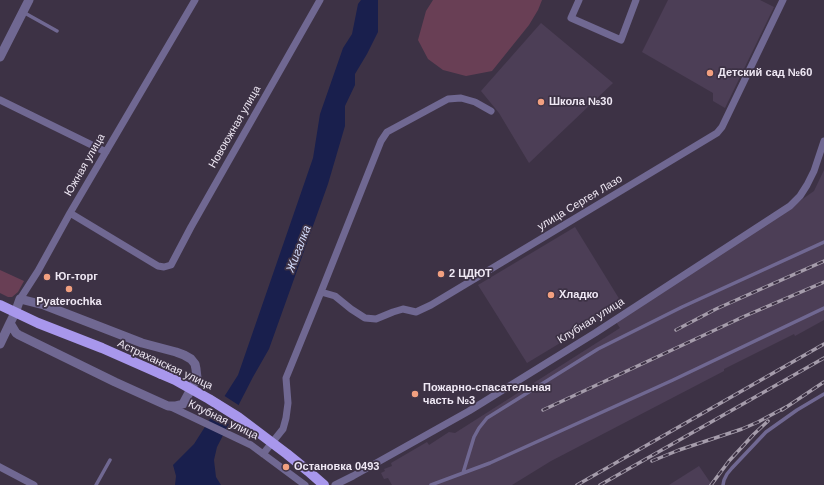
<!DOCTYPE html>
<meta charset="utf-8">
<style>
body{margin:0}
canvas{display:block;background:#3d3245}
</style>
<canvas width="824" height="485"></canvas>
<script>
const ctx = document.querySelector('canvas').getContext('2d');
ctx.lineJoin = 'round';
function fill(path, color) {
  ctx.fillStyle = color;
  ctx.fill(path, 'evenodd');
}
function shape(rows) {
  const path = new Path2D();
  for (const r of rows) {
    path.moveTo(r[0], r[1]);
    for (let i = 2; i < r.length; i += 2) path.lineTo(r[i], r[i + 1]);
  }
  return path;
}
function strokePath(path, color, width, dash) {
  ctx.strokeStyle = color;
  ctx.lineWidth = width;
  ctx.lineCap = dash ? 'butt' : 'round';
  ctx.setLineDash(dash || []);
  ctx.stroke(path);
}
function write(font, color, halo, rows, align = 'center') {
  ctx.font = font + ' Helvetica,sans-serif';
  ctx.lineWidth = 3.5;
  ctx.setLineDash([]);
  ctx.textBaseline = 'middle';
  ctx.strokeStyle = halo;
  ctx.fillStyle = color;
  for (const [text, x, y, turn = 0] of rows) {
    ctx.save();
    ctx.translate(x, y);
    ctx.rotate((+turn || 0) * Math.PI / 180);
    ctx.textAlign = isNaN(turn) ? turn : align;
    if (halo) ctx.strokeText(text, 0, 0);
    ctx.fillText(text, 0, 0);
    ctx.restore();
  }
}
fill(shape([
 [668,0,760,0,774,7,725,108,713,101,713,93,642,52],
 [541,23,613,83,529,163,499,113,481,91],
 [824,170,824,320,795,336,794,334,724,369,724,371,551,461,512,485,392,485,388,478,384,479,381,473,385,471,384,469,392,466,391,463,427,442,429,445,449,432,455,433,620,328,616,322,790,208,814,191],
 [575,227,623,305,527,363,478,285],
 [699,466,712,485,669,485]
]), '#4c3e56');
fill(shape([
 [433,0,542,0,538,10,529,25,492,71,466,76,443,70,428,59,418,40,426,11],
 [0,270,24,281,18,292,12,297,8,297,0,293]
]), '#693f55');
fill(shape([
 [361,0,378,0,378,32,367,54,355,74,355,85,345,106,345,126,328,184,269,349,253,377,217,447,214,460,216,477,221,485,175,485,176,476,173,465,194,444,238,375,313,158,320,114,343,48,352,34,358,4]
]), '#191f4d');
fill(shape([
 [223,395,240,406,230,425,212,413]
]), '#3d3245');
strokePath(shape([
 [23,12,57,31],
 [463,473,474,437,479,428,487,418,598,349,682,307,824,242],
 [96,485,110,460],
 [431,485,490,463,673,380,824,308],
 [723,485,724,480,727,474,732,468,766,432,797,410,824,394]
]), '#706892', 3.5);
strokePath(shape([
 [579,0,571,18,621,40,636,0],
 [0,100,106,152],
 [70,213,158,266,164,267,171,265,191,227,320,0],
 [321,292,335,296,351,309,365,318,376,319,393,312,403,309,416,312,431,305,717,133,722,127,783,0],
 [20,299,38,271,70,213,195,0],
 [169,406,251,445,305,485],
 [263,454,283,429,286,418,288,403,286,378,321,292,381,141,387,132,448,99,461,98,475,102,491,111],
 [0,467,34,485],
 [335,485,353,476,469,411,595,333,790,206,800,196,807,185,814,171,824,141]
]), '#706892', 7);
strokePath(shape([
 [0,57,29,0],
 [0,344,10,323,15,313,20,299,44,305,142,343,176,352,184,355,191,359,195,364,196,369,197,378,183,404,175,406,168,406,115,382,19,335,16,333,10,323]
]), '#706892', 9);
strokePath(shape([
 [0,305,38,323,102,348,161,374]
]), '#a897ec', 10);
const rail = shape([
 [676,330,716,309,824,261],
 [543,410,745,316,824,282],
 [782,410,824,382],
 [652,461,679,450,742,429,758,422,786,407],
 [577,485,824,344],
 [600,485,824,358],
 [711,485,729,461,754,434,768,421]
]);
strokePath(rail, '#a59cab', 3.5);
strokePath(rail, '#3d3245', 2, [6]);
strokePath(shape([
 [161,374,175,380,209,399,238,417,287,454,308,471,324,485]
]), '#a897ec', 10);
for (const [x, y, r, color] of [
 [710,73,4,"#f2a080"],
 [541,102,4,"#f2a080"],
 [441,274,4,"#f2a080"],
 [47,277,4,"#f2a080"],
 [69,289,4,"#f2a080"],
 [551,295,4,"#f2a080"],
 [415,394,4,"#f2a080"],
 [286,467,4,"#f2a080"]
]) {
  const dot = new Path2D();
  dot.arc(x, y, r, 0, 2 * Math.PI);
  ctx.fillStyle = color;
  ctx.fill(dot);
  strokePath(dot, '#3d3245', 1.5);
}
write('bold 11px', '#efe8f4', '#3d3245', [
 ["Детский сад №60",718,73],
 ["Школа №30",549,102],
 ["2 ЦДЮТ",449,274],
 ["Юг-торг",55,277],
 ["Хладко",559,295],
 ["Pyaterochka",69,302,"center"],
 ["Пожарно-спасательная",423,388],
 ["часть №3",423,401],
 ["Остановка 0493",294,467]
], 'left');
write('11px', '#efe8f4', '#3d3245', [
 ["Новоюжная улица",235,127,-60],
 ["Южная улица",85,165,-60],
 ["улица Сергея Лазо",580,203,-31],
 ["Клубная улица",591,321,-32],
 ["Астраханская улица",165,365,25],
 ["Клубная улица",223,420,26]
]);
write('italic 12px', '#d5defe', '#3d3245', [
 ["Жигалка",299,249,-69]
]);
</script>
